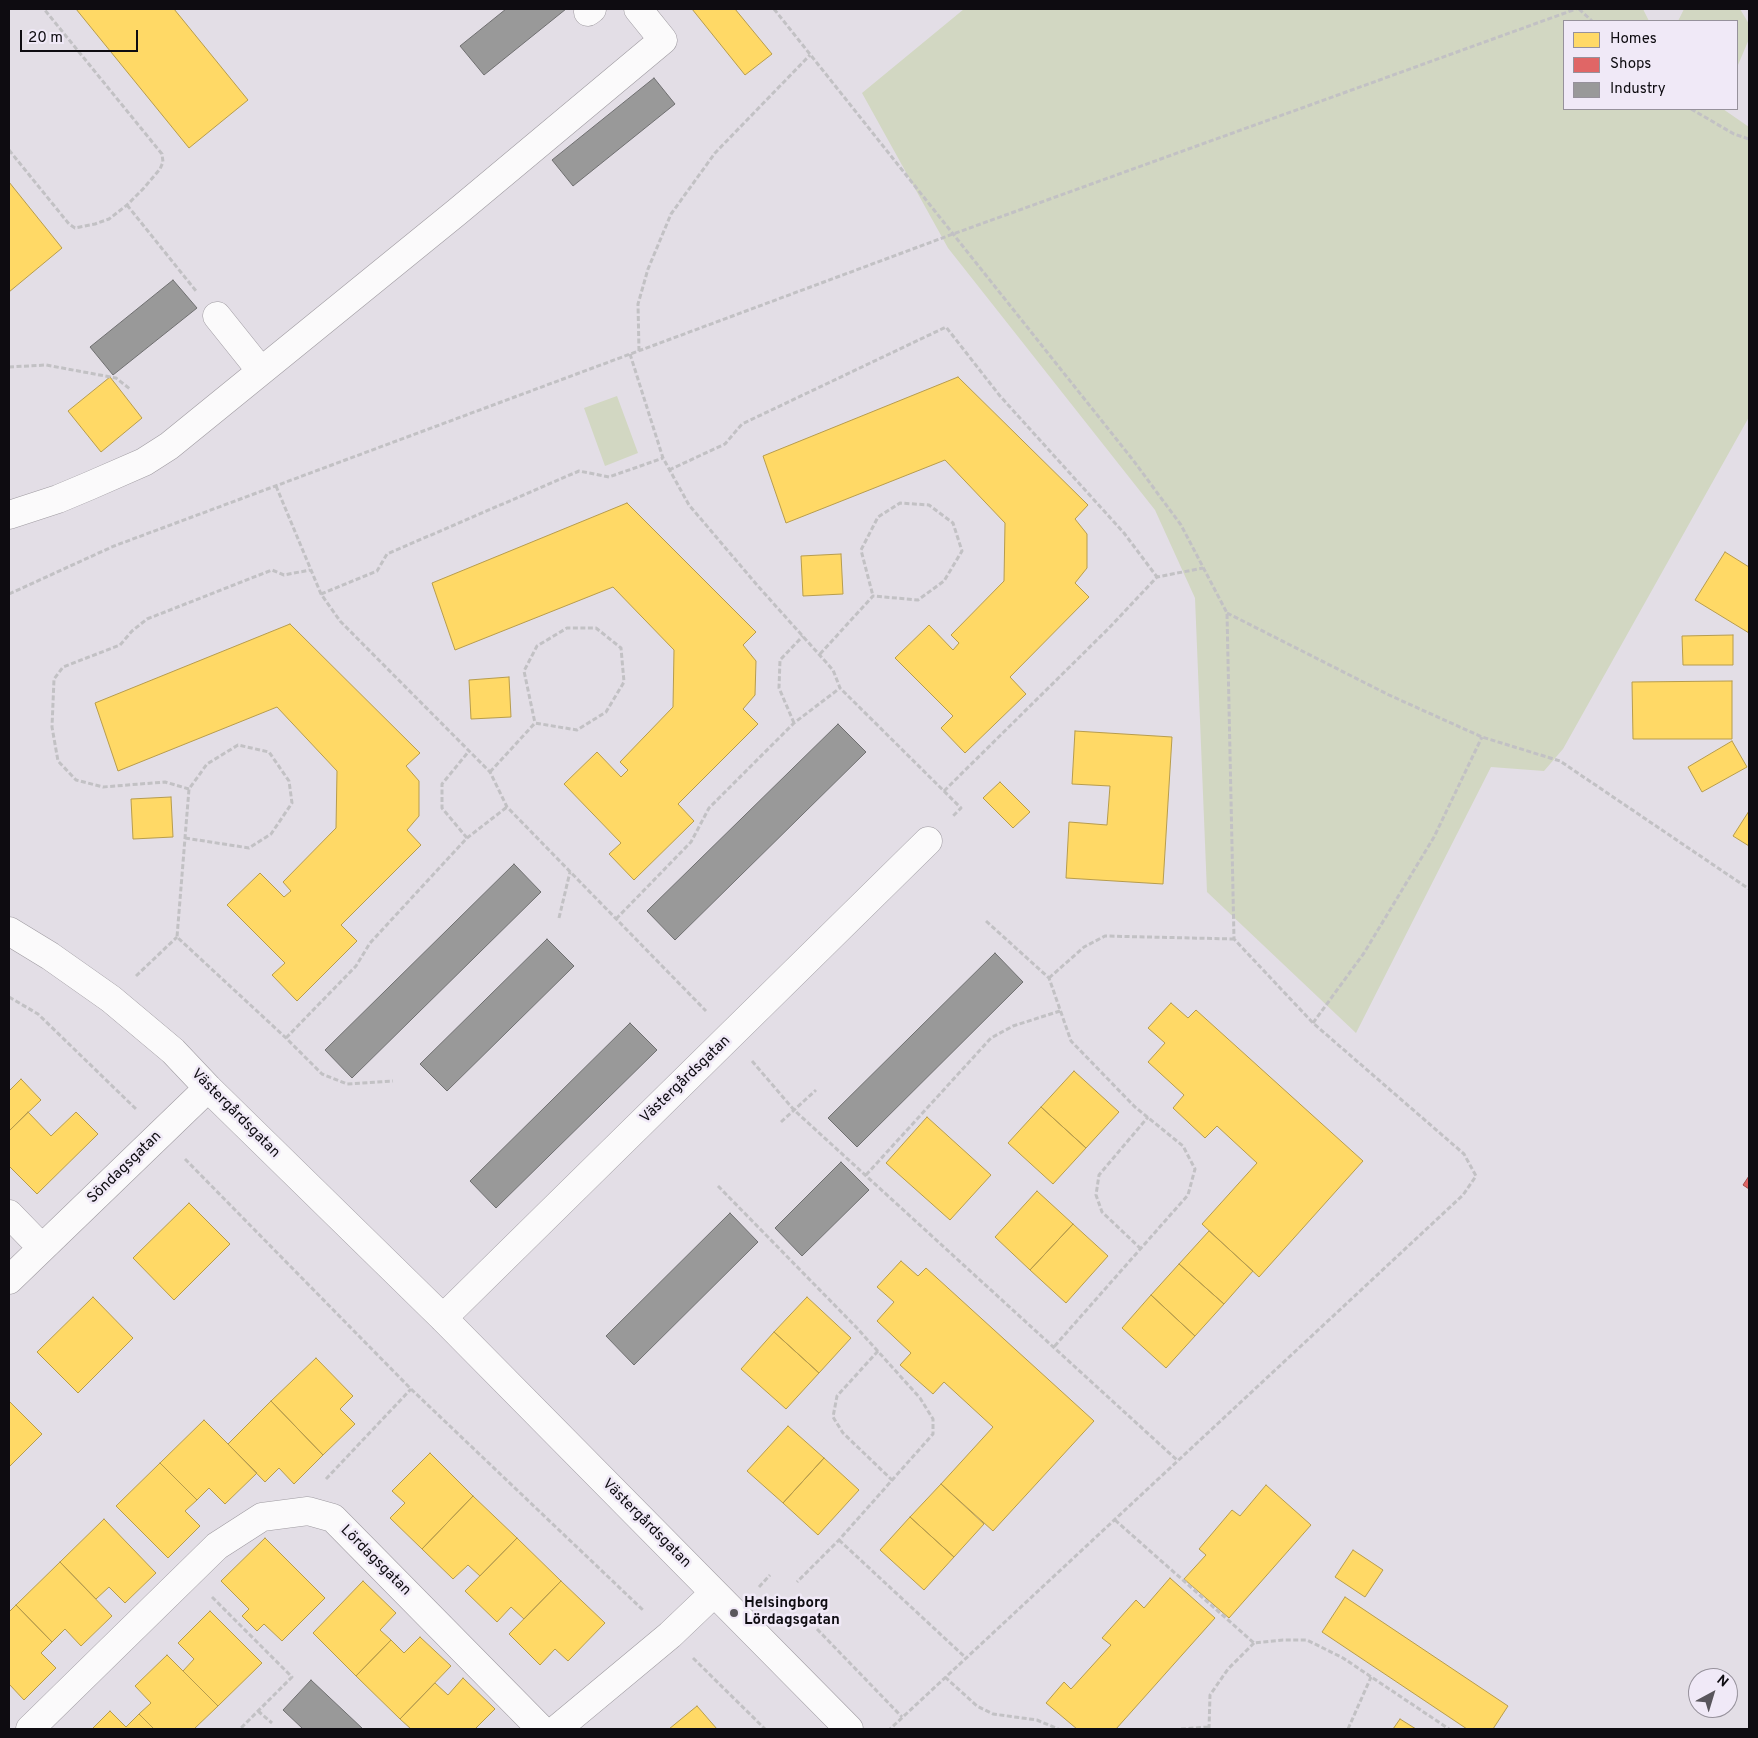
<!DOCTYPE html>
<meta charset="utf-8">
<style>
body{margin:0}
#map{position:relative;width:1758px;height:1738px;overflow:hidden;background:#e3dee6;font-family:Overpass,sans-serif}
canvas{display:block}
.frame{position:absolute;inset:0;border:10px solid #0e0c11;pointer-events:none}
.legend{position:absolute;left:1563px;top:20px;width:175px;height:90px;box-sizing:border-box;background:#f0e9f7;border:1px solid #96919b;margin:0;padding:6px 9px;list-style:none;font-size:15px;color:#0e0c11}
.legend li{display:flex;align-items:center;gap:10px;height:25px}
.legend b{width:25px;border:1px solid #96919b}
.north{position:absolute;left:1688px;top:1668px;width:50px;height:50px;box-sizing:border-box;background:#f0e9f7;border:1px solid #96919b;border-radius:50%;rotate:39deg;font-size:14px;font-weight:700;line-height:20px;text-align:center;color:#0e0c11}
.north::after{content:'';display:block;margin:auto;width:18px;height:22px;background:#59565c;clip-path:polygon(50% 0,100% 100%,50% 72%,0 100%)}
.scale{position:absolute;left:20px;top:30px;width:118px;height:22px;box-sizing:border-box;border:2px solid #0e0c11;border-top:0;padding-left:6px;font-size:15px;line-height:18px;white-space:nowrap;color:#0e0c11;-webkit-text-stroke:4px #f0e9f7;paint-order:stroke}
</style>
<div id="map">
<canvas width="1758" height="1738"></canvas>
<div class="frame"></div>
<ul class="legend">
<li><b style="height:14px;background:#ffd966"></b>Homes</li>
<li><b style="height:14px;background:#e06666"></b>Shops</li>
<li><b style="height:14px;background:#999"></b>Industry</li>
</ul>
<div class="north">N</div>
<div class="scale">20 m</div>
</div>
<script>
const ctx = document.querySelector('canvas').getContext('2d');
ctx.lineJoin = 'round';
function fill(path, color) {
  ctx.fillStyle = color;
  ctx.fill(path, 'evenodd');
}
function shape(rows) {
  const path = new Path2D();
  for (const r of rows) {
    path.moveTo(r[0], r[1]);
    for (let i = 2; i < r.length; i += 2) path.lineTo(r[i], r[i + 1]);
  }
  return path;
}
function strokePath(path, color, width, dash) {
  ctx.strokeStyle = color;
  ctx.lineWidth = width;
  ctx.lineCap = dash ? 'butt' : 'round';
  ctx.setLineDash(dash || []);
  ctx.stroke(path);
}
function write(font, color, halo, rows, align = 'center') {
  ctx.font = font + ' Overpass,sans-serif';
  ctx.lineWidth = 5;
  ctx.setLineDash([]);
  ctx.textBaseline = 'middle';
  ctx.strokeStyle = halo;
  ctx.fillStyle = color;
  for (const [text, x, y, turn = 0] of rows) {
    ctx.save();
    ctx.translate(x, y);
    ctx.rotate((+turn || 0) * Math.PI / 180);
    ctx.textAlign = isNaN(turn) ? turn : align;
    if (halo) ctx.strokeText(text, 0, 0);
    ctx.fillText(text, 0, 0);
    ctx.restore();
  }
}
fill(shape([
 [964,9,1643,9,1649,21,1564,21,1564,109,1723,109,1749,127,1749,417,1563,749,1544,771,1491,767,1356,1033,1207,892,1195,598,1155,510,948,248,862,93],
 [1684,9,1740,9,1749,24,1749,39,1738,65,1737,21,1678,21],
 [617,396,638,453,605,466,584,408]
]), '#d2d7c2');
const homes = shape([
 [76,9,174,9,248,100,189,148,76,9],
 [692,9,735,9,772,54,745,75,692,9],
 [9,182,62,248,9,292,9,182],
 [110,377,142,418,101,452,68,411,110,377],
 [958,377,1088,505,1075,519,1087,534,1087,568,1075,583,1089,597,1010,677,1026,694,965,753,941,728,953,716,895,658,929,625,953,650,959,643,951,635,1004,581,1005,523,945,460,786,523,763,456,958,377],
 [627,503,756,632,743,645,756,661,755,695,743,709,758,724,678,804,694,821,634,880,609,854,621,843,564,784,597,752,621,777,628,770,620,762,673,707,674,650,613,587,455,650,432,583,627,503],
 [1725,552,1749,567,1749,633,1695,600,1725,552],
 [841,554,843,594,803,596,801,556,841,554],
 [290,624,420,753,406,766,419,781,419,816,407,830,421,845,341,925,357,941,297,1001,272,975,285,963,227,905,260,873,284,897,291,891,283,882,336,828,337,771,277,707,118,771,95,703,290,624],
 [1733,635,1733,665,1683,665,1682,636,1733,635],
 [509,677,511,717,471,719,469,680,509,677],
 [1732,681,1732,739,1633,739,1632,682,1732,681],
 [1075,731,1172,737,1163,884,1066,878,1069,822,1107,825,1110,786,1072,784,1075,731],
 [1732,741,1747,767,1702,792,1688,767,1732,741],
 [1000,782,1030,812,1013,828,983,798,1000,782],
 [171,797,173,837,133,839,131,799,171,797],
 [1749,811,1749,846,1733,836,1749,811],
 [1171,1003,1188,1018,1196,1010,1363,1161,1259,1277,1202,1224,1257,1163,1217,1126,1205,1138,1173,1108,1184,1095,1148,1062,1165,1043,1148,1028,1171,1003],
 [1074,1071,1119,1112,1086,1148,1041,1107,1074,1071],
 [21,1079,41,1100,9,1131,9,1091,21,1079],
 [1041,1107,1086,1148,1053,1184,1008,1143,1041,1107],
 [28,1112,51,1136,76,1112,98,1134,37,1194,9,1166,9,1131,28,1112],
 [927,1117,991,1175,950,1220,886,1163,927,1117],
 [1037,1191,1073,1224,1030,1270,995,1237,1037,1191],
 [189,1203,230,1244,174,1300,133,1258,189,1203],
 [1073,1224,1108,1256,1066,1303,1030,1270,1073,1224],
 [1209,1231,1253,1271,1224,1304,1179,1264,1209,1231],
 [901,1261,918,1276,926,1268,1094,1421,993,1531,941,1484,993,1427,944,1382,933,1394,900,1365,911,1353,877,1321,894,1302,877,1287,901,1261],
 [1179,1264,1224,1304,1195,1336,1151,1295,1179,1264],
 [1151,1295,1195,1336,1166,1368,1122,1328,1151,1295],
 [93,1297,133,1338,78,1393,37,1352,93,1297],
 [807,1297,851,1338,819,1373,774,1332,807,1297],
 [774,1332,819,1373,786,1409,741,1369,774,1332],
 [316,1358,353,1396,340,1409,355,1424,323,1455,271,1401,316,1358],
 [9,1401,42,1434,9,1467,9,1401],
 [271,1401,323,1455,294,1484,279,1468,265,1482,228,1444,271,1401],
 [204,1420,257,1473,225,1504,209,1488,197,1500,160,1463,204,1420],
 [788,1426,824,1458,783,1503,747,1471,788,1426],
 [430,1453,473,1496,422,1549,390,1518,405,1503,392,1491,430,1453],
 [824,1458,859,1490,818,1535,783,1503,824,1458],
 [160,1463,197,1500,185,1511,200,1526,168,1558,116,1506,160,1463],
 [941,1484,984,1524,954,1557,910,1517,941,1484],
 [1266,1485,1311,1525,1229,1618,1184,1579,1206,1555,1199,1549,1232,1510,1240,1516,1266,1485],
 [473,1496,517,1538,480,1576,468,1565,453,1579,422,1549,473,1496],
 [910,1517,954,1557,924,1590,880,1550,910,1517],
 [104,1519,156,1573,125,1603,109,1587,96,1599,60,1562,104,1519],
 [265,1538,325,1598,282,1641,264,1624,257,1631,242,1616,249,1609,221,1581,265,1538],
 [517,1538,561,1581,524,1619,511,1607,497,1622,465,1591,517,1538],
 [1353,1550,1383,1570,1365,1597,1335,1577,1353,1550],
 [60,1562,112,1616,81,1646,65,1629,52,1642,16,1605,60,1562],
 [1170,1578,1215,1618,1116,1729,1077,1729,1046,1703,1064,1682,1071,1689,1111,1645,1102,1638,1136,1600,1144,1608,1170,1578],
 [363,1581,396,1613,380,1630,391,1640,356,1676,313,1633,363,1581],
 [561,1581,605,1623,568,1661,555,1649,540,1665,509,1634,561,1581],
 [1345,1597,1508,1706,1493,1729,1467,1729,1322,1632,1345,1597],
 [16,1605,52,1642,41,1653,56,1668,24,1700,9,1684,9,1612,16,1605],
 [210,1611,262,1663,218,1706,183,1671,194,1659,178,1643,210,1611],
 [420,1637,451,1666,400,1719,356,1676,391,1640,404,1653,420,1637],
 [167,1655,218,1706,194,1729,154,1729,139,1714,151,1703,135,1686,167,1655],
 [463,1678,495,1709,475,1729,411,1729,400,1719,435,1683,448,1695,463,1678],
 [697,1706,717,1729,669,1729,697,1706],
 [110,1711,126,1727,139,1714,154,1729,92,1729,110,1711],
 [1400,1719,1416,1729,1393,1729,1400,1719]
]);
fill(homes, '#ffd966');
strokePath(homes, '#b79c4c', 1);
const shops = shape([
 [1749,1176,1749,1189,1743,1185,1749,1176]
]);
fill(shops, '#e06666');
strokePath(shops, '#a14b4c', 1);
const industry = shape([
 [506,9,566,9,484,75,460,46,506,9],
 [654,78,675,104,573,186,552,160,654,78],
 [173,280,197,308,113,375,90,347,173,280],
 [838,724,866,752,675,940,647,911,838,724],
 [514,864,541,892,352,1078,325,1050,514,864],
 [547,939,574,966,447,1091,420,1064,547,939],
 [995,953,1023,982,857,1147,828,1118,995,953],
 [630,1023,657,1050,496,1208,470,1181,630,1023],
 [841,1162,869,1190,802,1256,775,1228,841,1162],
 [730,1213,758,1242,634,1365,606,1336,730,1213],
 [311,1680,363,1729,303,1729,283,1710,311,1680]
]);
fill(industry, '#999');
strokePath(industry, '#6f6f70', 1);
const minor = shape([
 [588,12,592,9],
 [217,316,261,371],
 [9,515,58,499,89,486,144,462,169,446,457,212,663,40,638,9],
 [9,931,50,956,111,999,173,1051,208,1088,443,1318,849,1729],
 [9,1214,42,1248],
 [9,1280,208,1088],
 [443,1318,928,841],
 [30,1729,217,1546,262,1517,308,1511,333,1518,541,1729],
 [557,1729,670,1635,714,1593]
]);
strokePath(minor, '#9e9aa0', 29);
strokePath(shape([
 [774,9,1133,460,1181,525,1227,613,1234,939,1313,1023,1464,1154,1476,1176,1463,1195,890,1729],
 [1579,9,1592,21],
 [1691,109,1734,134,1749,139],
 [9,150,69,224,75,228,95,224,109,219,127,205,143,189,160,169,163,162,162,154,44,9],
 [127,205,196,291],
 [639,351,638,304,648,269,671,214,715,153,810,55],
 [630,354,663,458,689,505,757,585,833,670,840,688,961,808,952,817],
 [9,367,46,365,116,378,130,389],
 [669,470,725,444,742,424,946,327,1000,396,1124,533,1157,577],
 [276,486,321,594,340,621,490,772,507,807,706,1011],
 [9,594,114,546,953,234,1576,9],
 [321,594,377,571,387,554,579,471,609,477,663,458],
 [1227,613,1389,695,1482,737,1560,761,1749,889],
 [820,654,873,596,918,600,944,581,962,551,953,523,929,505,900,503,878,517,861,550,873,596],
 [794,723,779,688,780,660,803,636],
 [490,772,535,723,577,730,606,712,624,682,621,648,596,628,567,628,537,646,524,671,535,723],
 [189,789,165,782,103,787,76,780,58,761,52,727,54,679,63,667,120,645,132,631,147,619,272,570,284,575,310,570],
 [944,791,1109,628,1157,577,1203,568],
 [185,838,249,848,271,834,292,803,289,781,269,752,238,745,207,764,189,789,185,838,177,937,286,1038,322,1074,347,1084,393,1081],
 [467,838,442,808,442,784,469,751],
 [559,918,570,872],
 [616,919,691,842,709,808,794,723,840,688],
 [986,921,1049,978,1071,1041,1135,1107,1183,1146,1195,1169,1188,1195,1053,1348],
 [136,976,177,937],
 [1049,978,1084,947,1105,936,1234,939],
 [9,997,38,1014,137,1110],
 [1313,1023,1364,953,1434,837,1482,737],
 [286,1038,356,966,370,943,467,838,507,807],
 [752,1061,794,1110,1178,1461],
 [781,1122,816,1090],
 [185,1159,411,1389,644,1611],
 [866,1175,991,1038,1013,1026,1060,1011],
 [718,1186,856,1327,920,1398,933,1419,933,1434,839,1540,797,1582],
 [1141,1249,1102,1212,1096,1195,1099,1175,1148,1117],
 [878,1351,837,1396,833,1417,843,1433,892,1480],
 [326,1479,411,1389],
 [1115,1520,1254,1643,1283,1640,1307,1640,1343,1658,1449,1729],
 [839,1540,966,1658],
 [759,1587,770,1575],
 [212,1597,292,1677,240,1729],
 [817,1629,902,1717],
 [693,1658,765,1729],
 [945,1677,977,1706,993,1714,1037,1720,1058,1729],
 [258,1711,272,1723],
 [1181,1729,1208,1727],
 [1209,1729,1210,1695,1228,1669,1254,1643],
 [1348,1729,1371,1677]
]), '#c2c1c4', 3, [5, 2.5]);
strokePath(minor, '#fbfafb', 28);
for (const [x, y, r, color] of [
 [734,1613,5,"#59565c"]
]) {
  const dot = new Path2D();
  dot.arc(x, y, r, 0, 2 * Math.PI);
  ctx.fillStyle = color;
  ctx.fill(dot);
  strokePath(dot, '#f0e9f7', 2);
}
write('15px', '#0e0c11', '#f0e9f7', [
 ["Västergårdsgatan",686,1080,-44],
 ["Västergårdsgatan",235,1114,45],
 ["Söndagsgatan",125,1168,-44],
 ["Västergårdsgatan",646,1524,45],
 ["Lördagsgatan",375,1561,45]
]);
write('bold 15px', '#0e0c11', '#f0e9f7', [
 ["Helsingborg",744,1604],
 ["Lördagsgatan",744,1621]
], 'left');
</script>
